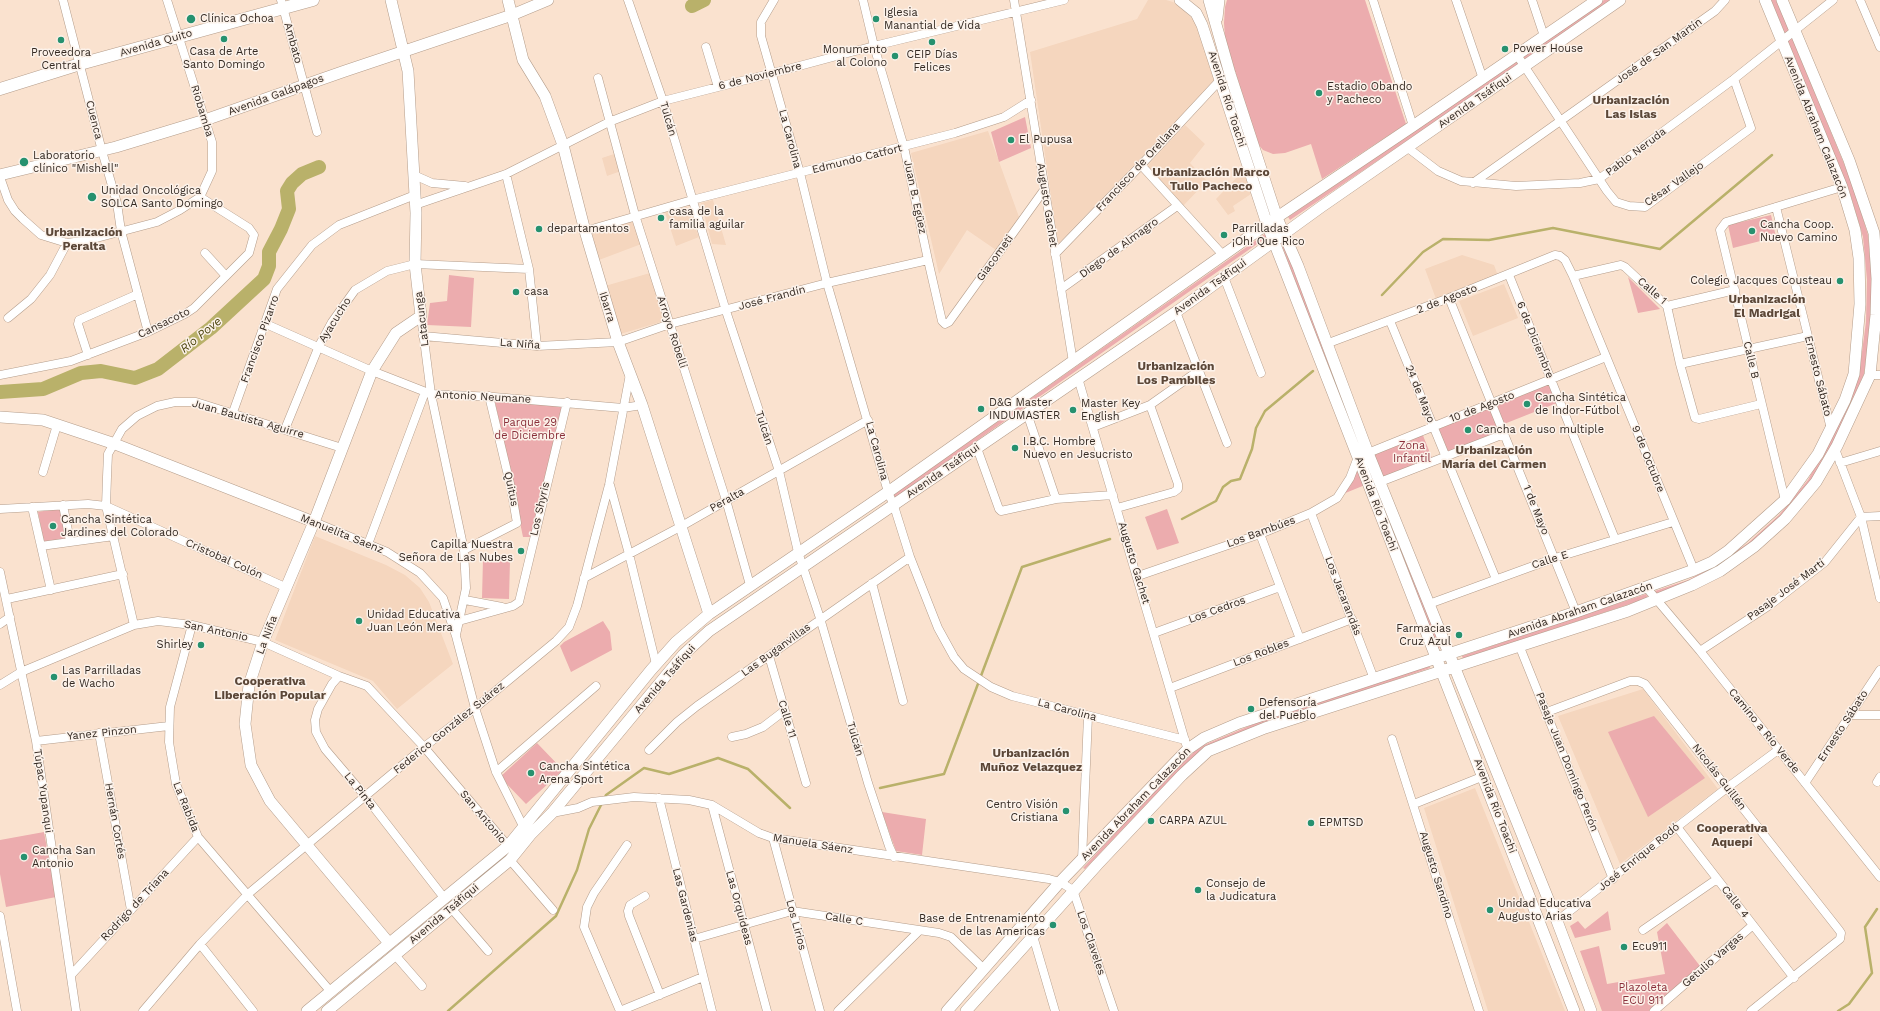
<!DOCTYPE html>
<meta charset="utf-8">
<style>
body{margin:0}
canvas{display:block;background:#fae2cf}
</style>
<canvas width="1880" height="1011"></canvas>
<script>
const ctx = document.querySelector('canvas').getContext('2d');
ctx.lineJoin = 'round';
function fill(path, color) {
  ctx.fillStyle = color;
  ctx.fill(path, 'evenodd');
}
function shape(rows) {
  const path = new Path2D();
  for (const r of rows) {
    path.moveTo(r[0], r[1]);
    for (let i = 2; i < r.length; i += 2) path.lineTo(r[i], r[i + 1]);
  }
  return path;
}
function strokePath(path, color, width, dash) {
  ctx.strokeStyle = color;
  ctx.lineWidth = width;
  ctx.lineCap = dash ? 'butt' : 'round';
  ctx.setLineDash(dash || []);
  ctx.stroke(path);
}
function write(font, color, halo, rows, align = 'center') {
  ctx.font = font + ' "Work Sans",sans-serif';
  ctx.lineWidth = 3;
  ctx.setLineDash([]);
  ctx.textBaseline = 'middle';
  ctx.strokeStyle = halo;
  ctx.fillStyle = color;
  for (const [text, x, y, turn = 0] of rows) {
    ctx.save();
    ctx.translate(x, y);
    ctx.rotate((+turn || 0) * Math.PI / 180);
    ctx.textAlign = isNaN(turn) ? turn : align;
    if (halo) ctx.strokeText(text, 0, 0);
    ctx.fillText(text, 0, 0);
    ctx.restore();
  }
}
fill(shape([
 [1148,0,1166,0,1173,2,1181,8,1199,25,1218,78,1058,244,1030,52,1137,19],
 [1185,125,1205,144,1190,163,1207,181,1183,206,1147,166],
 [988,131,1019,217,996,250,967,230,939,274,911,153],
 [617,153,621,171,607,176,602,158],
 [1244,170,1251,194,1233,206,1235,211,1228,215,1216,199],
 [713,200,726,245,712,244,701,203],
 [687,207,699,237,676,246,665,212],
 [632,216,644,243,599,260,592,233],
 [1462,255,1494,265,1498,276,1436,299,1425,269],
 [650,273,664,321,617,335,605,286],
 [1504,284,1518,318,1473,336,1459,301],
 [315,536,386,565,405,575,420,588,429,602,453,664,397,709,373,681,275,640],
 [1643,689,1718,789,1620,864,1558,716],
 [1475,788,1565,1011,1488,1011,1424,808]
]), '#f5d6be');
fill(shape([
 [1227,0,1365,0,1406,124,1322,179,1311,144,1285,153,1273,154,1263,150,1257,143,1225,38,1224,23,1225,7],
 [1604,0,1611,0,1525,59,1523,56],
 [1771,0,1777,0,1786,23,1854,188,1868,235,1872,280,1871,322,1864,374,1830,450,1813,482,1783,519,1719,570,1658,596,1655,591,1688,580,1716,565,1748,543,1779,515,1808,480,1825,448,1859,374,1866,322,1867,280,1863,237,1849,190],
 [1518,61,1520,64,1290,220,1288,217],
 [1025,117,1031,148,999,162,991,132],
 [1771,215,1776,237,1733,248,1728,225],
 [1265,234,1267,237,895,498,893,495],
 [1284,242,1363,451,1360,453,1281,243],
 [449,275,474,278,471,327,427,325,430,303,447,301],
 [1628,277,1660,309,1638,313],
 [1549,383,1557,403,1504,424,1496,404],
 [494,397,567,402,534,537,523,537],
 [1489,406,1500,433,1447,453,1436,427],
 [1422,433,1432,458,1383,477,1373,454],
 [1366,458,1441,647,1438,648,1363,460],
 [1358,465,1365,485,1343,494],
 [61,508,67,539,44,543,38,512],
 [1167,509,1179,543,1157,550,1145,517],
 [483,559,510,560,509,599,482,598],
 [1646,594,1648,598,1463,659,1462,656],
 [603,621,610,632,612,650,571,672,560,646,564,642],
 [1429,665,1430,668,1322,705,1197,754,1160,790,1085,869,1083,868,1157,788,1194,752,1204,745,1261,721],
 [1654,716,1705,778,1648,817,1608,732],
 [537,743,563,770,526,804,500,777],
 [882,812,926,819,922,855,896,851],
 [44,832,56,897,6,907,0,874,0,840],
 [1608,911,1611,930,1575,938,1570,926,1578,921,1585,929],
 [1667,923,1700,966,1649,1011,1602,1011,1580,951,1599,946,1607,984,1665,974,1657,932]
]), '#ecacae');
strokePath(shape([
 [1382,295,1423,252,1443,239,1489,240,1553,228,1660,249,1772,155],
 [1182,519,1216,501,1223,487,1231,481,1240,479,1252,449,1256,428,1265,411,1313,371],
 [880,788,944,774,1022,567,1110,539],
 [604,799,606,795,644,768,669,774,718,758,748,769,790,808],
 [448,1011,556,916,577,870,589,829,602,803],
 [1838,1011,1849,1004,1872,973,1865,927,1877,909]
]), '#b9b16a', 2.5);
strokePath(shape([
 [692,6,704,0],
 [0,392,43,389,81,373,101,371,135,378,158,369,211,328,264,279,269,266,269,252,281,229,289,209,287,191,292,183,302,174,319,167]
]), '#b9b16a', 14);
const street = shape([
 [63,0,102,151,117,203,121,231,148,332],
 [281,0,317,132],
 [628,0,663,101,726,311,779,471,798,552,820,618,868,783,889,846,894,857],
 [774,0,761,22,761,36,800,173,827,283,888,492,894,506,910,557,938,628,954,657,964,669,991,687,1012,696,1185,740],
 [863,0,874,46,904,147,928,260,942,321,945,324,949,322,1044,190],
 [1014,0,1073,362],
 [1373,0,1413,126],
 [1456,0,1483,79],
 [1532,0,1544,36],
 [1860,0,1880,47],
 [706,47,718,87],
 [1517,55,1607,191,1616,202,1629,206,1645,207,1751,128,1734,79],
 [598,78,635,215,726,500,750,585],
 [1408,148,1438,171,1461,181,1516,186,1580,183,1599,179,1734,79,1833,0],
 [1141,165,1223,255],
 [506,174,529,269,537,346],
 [414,175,432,183,465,186],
 [0,177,8,200,15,211,23,219,41,235,67,243,89,240,157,222,180,210,200,197,212,171,212,142,167,0],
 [1473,183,1715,11,1725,0],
 [415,205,506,174,609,122,663,101,773,73,874,46,1064,0],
 [1776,207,1831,429],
 [585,231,692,200,955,133,1004,117,1031,100],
 [205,253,226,276],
 [1055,254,1141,165,1221,79],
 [1509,275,1615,539],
 [1573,276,1621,265,1625,267,1667,306],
 [1224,277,1261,373],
 [1061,289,1177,206],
 [1449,298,1576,612],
 [1667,306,1680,364,1695,418,1699,419,1761,404],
 [1667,306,1735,290],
 [1176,312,1227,443],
 [421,316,431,394,464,550,466,588,456,635],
 [8,318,31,299,50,275,67,243],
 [1390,321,1496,579],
 [266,324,372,371,431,394,494,397,623,408,642,405],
 [423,336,537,346,618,342,670,324,827,283,928,260],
 [1326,344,1449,298,1555,255,1560,256,1565,260,1573,276,1694,570],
 [88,355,78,324,79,320,138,294],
 [1680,364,1808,336],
 [0,375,71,361,148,332,185,314,194,308,249,253,254,235,249,228,200,197],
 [1870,375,1880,375],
 [1078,378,1186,744],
 [1027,413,1056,499],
 [232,415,277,289,312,245,339,225,415,195],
 [1093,427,1150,405,1198,371],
 [285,429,319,346,332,322,355,290,387,271,415,264,529,269],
 [977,448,999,509,1001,511,1056,499,1113,495],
 [1835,449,1861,517,1880,598],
 [1840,463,1880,451],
 [43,472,57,425],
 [1380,482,1504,434],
 [610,485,629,554,656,664],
 [1785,500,1720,230,1726,222,1842,187],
 [63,505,70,541],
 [32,507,51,590],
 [1117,508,1174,492,1178,489,1178,484,1150,405],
 [0,509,88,504,106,506,285,587],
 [1311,513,1374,679],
 [314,522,387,552,420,573,443,598,456,636,475,708,496,772,523,826],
 [1260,534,1300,639],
 [368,544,425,392],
 [41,546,114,536],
 [464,550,517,523,511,488,489,396],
 [0,572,36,741,76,1011],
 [1138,576,1260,534,1311,513,1337,498,1350,478,1358,457,1606,357],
 [584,578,680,527,868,420],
 [872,583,903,701],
 [1646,587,1700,651,1880,877],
 [7,599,123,574],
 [465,600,502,607],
 [1429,604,1555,558,1673,522],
 [459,621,513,606,519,602,567,402],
 [0,624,10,617],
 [134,625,106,506,107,477,108,454,122,429,137,416,157,406,175,402,196,402,342,448],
 [192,625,170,707,169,742,176,784,198,837,331,992],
 [1154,633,1280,587],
 [1519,645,1613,879],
 [1700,651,1770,605,1825,562,1861,517,1880,516],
 [769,656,806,783],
 [339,676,332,684,318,709,315,720,316,732,325,749,365,796,445,899],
 [0,685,21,672,134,625,158,621,192,625,263,642,339,676,367,686,424,747,508,846],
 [1170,688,1352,619],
 [1547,712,1630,681,1638,681,1645,684,1839,930,1841,933,1840,939,1751,1011],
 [1850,715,1880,715],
 [99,733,131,910],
 [732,737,746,734,763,727,784,711],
 [1392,739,1479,1011],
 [36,741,169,726],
 [649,750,677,722,697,706,910,557],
 [496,772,596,686],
 [1877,782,1880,777],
 [1805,783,1880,670],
 [659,798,712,1011],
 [1414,804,1484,776],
 [712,805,767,1011],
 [552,813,578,808,592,802,634,797,689,800,712,805,759,833,773,838,1049,879,1060,882,1073,890,1114,1011],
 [1677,827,1794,978],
 [773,838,820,1011],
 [510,860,553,910],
 [1082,860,1088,716],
 [645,896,630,905,628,911,629,916,660,995],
 [451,908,488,951],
 [0,916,17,1011],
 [1557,921,1728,787,1778,750],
 [1643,930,1717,879],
 [1033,936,1055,1011],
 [694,939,792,911,939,933,951,937,984,969],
 [200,944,253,1011],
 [395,955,422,986],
 [72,974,198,837],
 [143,1011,200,944,248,894,424,747,475,708,556,641,569,627,577,606,609,485,630,374],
 [620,1011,584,927,587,907,594,893,627,845],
 [620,1011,703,977],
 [838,1011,919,931],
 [1654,1011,1753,925]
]);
const secondary = shape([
 [508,0,523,60,545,96,563,145,585,231,618,342,642,405,709,614],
 [1180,0,1196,13,1202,25,1267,224,1574,1011],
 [1209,0,1230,74,1277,218,1298,266,1368,453,1557,921,1591,1011],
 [1217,18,1219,0],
 [0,175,116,147,205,120,345,71,512,15,548,0],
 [0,417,43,420,115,444,314,522],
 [389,943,270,801,251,765,245,724,249,685,263,642,314,522,372,371,396,333,421,316,415,264,416,213,408,71,391,0],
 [307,1011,508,846,651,670,676,642,709,614,888,492,1267,224,1413,126,1597,0],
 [327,1011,510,860,531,834,552,813,683,655,709,631,1176,312,1321,207,1620,0],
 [947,1011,1060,882,1188,749,1204,738,1239,723,1576,612,1694,570,1712,562,1728,551,1785,500,1818,454,1845,400,1854,374,1860,304,1859,258,1855,230,1842,187,1765,0],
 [966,1011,1097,865,1182,775,1208,751,1265,728,1628,611,1692,585,1720,571,1755,546,1785,519,1816,482,1837,446,1870,375,1876,315,1877,279,1874,233,1849,160,1782,0]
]);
const primary = shape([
 [0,89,80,64,313,0]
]);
strokePath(street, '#b49d8b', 9);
strokePath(secondary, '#b49d8b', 12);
strokePath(primary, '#b49d8b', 13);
strokePath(street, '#fff', 8);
strokePath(secondary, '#fff', 11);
strokePath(primary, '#fff', 12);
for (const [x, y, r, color] of [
 [191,19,5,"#26916f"],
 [876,19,4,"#26916f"],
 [224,39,4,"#26916f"],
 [61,40,4,"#26916f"],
 [932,42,4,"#26916f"],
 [1505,49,4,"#26916f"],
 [895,56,4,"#26916f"],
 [1319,93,4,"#26916f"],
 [1011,140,4,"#26916f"],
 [24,162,5,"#26916f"],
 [92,197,5,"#26916f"],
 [661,218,4,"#26916f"],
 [539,229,4,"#26916f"],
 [1752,231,4,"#26916f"],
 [1224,235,4,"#26916f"],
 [1840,281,4,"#26916f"],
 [516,292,4,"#26916f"],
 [1527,404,4,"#26916f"],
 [981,409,4,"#26916f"],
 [1073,410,4,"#26916f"],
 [1468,430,4,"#26916f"],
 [1015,448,4,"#26916f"],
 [53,526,4,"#26916f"],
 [521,551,4,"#26916f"],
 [359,621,4,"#26916f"],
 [1459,635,4,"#26916f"],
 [201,645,4,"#26916f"],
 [54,677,4,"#26916f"],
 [1251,709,4,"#26916f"],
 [531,773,4,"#26916f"],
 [1066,811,4,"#26916f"],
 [1151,821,4,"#26916f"],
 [1311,823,4,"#26916f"],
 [24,857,4,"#26916f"],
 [1198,890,4,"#26916f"],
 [1490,910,4,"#26916f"],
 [1053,925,4,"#26916f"],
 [1624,947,4,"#26916f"]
]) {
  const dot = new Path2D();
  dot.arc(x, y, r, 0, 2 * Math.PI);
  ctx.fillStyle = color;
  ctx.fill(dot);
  strokePath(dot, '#fcf2ea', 1.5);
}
write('11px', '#332922', '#fcf2ea', [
 ["Iglesia",884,13],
 ["Manantial de Vida",884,26],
 ["Clínica Ochoa",200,19],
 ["Power House",1513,49],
 ["Monumento",887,50,"right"],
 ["al Colono",887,63,"right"],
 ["Casa de Arte",224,52,"center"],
 ["Santo Domingo",224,65,"center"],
 ["Proveedora",61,53,"center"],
 ["Central",61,66,"center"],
 ["CEIP Días",932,55,"center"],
 ["Felices",932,68,"center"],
 ["Estadio Obando",1327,87],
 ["y Pacheco",1327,100],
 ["El Pupusa",1019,140],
 ["Laboratorio",33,156],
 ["clínico \"Mishell\"",33,169],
 ["Unidad Oncológica",101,191],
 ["SOLCA Santo Domingo",101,204],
 ["casa de la",669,212],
 ["familia aguilar",669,225],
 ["Cancha Coop.",1760,225],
 ["Nuevo Camino",1760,238],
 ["departamentos",547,229],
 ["Parrilladas",1232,229],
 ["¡Oh! Que Rico",1232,242],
 ["Colegio Jacques Cousteau",1832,281,"right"],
 ["casa",524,292],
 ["Cancha Sintética",1535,398],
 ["de Indor-Fútbol",1535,411],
 ["D&G Master",989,403],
 ["INDUMASTER",989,416],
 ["Master Key",1081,404],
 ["English",1081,417],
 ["Cancha de uso multiple",1476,430],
 ["I.B.C. Hombre",1023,442],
 ["Nuevo en Jesucristo",1023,455],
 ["Cancha Sintética",61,520],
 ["Jardines del Colorado",61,533],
 ["Capilla Nuestra",513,545,"right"],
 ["Señora de Las Nubes",513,558,"right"],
 ["Unidad Educativa",367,615],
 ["Juan León Mera",367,628],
 ["Farmacias",1451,629,"right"],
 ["Cruz Azul",1451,642,"right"],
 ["Shirley",193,645,"right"],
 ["Las Parrilladas",62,671],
 ["de Wacho",62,684],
 ["Defensoría",1259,703],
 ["del Pueblo",1259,716],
 ["Cancha Sintética",539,767],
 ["Arena Sport",539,780],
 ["Centro Visión",1058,805,"right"],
 ["Cristiana",1058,818,"right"],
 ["CARPA AZUL",1159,821],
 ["EPMTSD",1319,823],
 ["Cancha San",32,851],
 ["Antonio",32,864],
 ["Consejo de",1206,884],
 ["la Judicatura",1206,897],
 ["Unidad Educativa",1498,904],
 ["Augusto Arias",1498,917],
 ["Base de Entrenamiento",1045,919,"right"],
 ["de las Americas",1045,932,"right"],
 ["Ecu911",1632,947]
], 'left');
write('11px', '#332922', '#fcf2ea', [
 ["Avenida Quito",156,43,-16],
 ["Ambato",293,43,74],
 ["José de San Martín",1659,51,-36],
 ["6 de Noviembre",760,76,-14],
 ["Avenida Galápagos",276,95,-20],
 ["Avenida Río Toachi",1227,99,72],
 ["Avenida Tsáfiqui",1475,101,-35],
 ["Riobamba",202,111,73],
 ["Tulcán",668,119,74],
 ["Cuenca",94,120,76],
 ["Avenida Abraham Calazacón",1816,127,68],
 ["La Carolina",790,139,75],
 ["Pablo Neruda",1636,152,-37],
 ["Edmundo Catfort",857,159,-14],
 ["Francisco de Orellana",1138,167,-47],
 ["César Vallejo",1674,184,-35],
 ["Juan B. Egüez",915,197,78],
 ["Augusto Gachet",1047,205,81],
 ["Diego de Almagro",1119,248,-36],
 ["Giacometi",995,258,-54],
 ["Avenida Tsáfiqui",1210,287,-36],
 ["Calle 1",1652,291,41],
 ["José Frandín",772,298,-15],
 ["2 de Agosto",1447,299,-21],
 ["Ibarra",607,307,73],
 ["Latacunga",422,319,-97],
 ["Ayacucho",335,320,-58],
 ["Cansacoto",164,323,-26],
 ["Arroyo Robelli",672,332,72],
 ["Francisco Pizarro",260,339,-70],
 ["6 de Diciembre",1535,340,68],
 ["La Niña",520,344,4],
 ["Calle B",1751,360,77],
 ["Ernesto Sábato",1818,376,76],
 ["24 de Mayo",1420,394,68],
 ["Antonio Neumane",483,397,3],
 ["10 de Agosto",1482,407,-21],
 ["Juan Bautista Aguirre",248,419,16],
 ["Tulcán",764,428,72],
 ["La Carolina",877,451,75],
 ["9 de Octubre",1648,459,68],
 ["Avenida Tsáfiqui",943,471,-35],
 ["Quitus",511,489,78],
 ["Peralta",727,500,-29],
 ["Avenida Río Toachi",1376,504,69],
 ["Los Shyris",540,509,-77],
 ["1 de Mayo",1536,510,68],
 ["Los Bambúes",1261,532,-20],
 ["Manuelita Saenz",342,534,22],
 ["Cristobal Colón",224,559,24],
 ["Calle E",1550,560,-18],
 ["Augusto Gachet",1134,563,73],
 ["Pasaje José Martí",1786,590,-37],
 ["Los Jacarandás",1343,596,69],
 ["Los Cedros",1217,610,-20],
 ["Avenida Abraham Calazacón",1580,610,-19],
 ["San Antonio",216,631,12],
 ["La Niña",267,635,-69],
 ["Las Buganvillas",776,650,-36],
 ["Los Robles",1261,653,-21],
 ["Avenida Tsáfiqui",665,679,-49],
 ["La Carolina",1067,710,15],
 ["Calle 11",787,719,73],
 ["Ernesto Sábato",1843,726,-57],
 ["Federico González Suárez",449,728,-39],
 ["Camino a Río Verde",1764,731,51],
 ["Yanez Pinzon",102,733,-6],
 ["Tulcán",855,739,74],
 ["Pasaje Juan Domingo Perón",1567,762,68],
 ["Nicolás Guillén",1719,777,52],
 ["Túpac Yupanqui",43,791,82],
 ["La Pinta",360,791,51],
 ["Avenida Abraham Calazacón",1136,804,-46],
 ["Avenida Río Toachi",1495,806,69],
 ["La Rabida",186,807,68],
 ["San Antonio",483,817,50],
 ["Hernán Cortés",115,821,80],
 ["Manuela Sáenz",813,844,9],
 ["José Enrique Rodó",1639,857,-39],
 ["Augusto Sandino",1436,875,73],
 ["Calle 4",1735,902,52],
 ["Rodrigo de Triana",135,905,-47],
 ["Las Gardenias",685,905,76],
 ["Las Orquídeas",739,908,75],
 ["Avenida Tsáfiqui",444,914,-40],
 ["Calle C",844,919,9],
 ["Los Lirios",796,925,75],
 ["Los Claveles",1091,943,71],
 ["Getulio Vargas",1713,960,-41]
]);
write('11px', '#8a303b', '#fcf2ea', [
 ["Parque 29",530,423],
 ["de Diciembre",530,436],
 ["Zona",1412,446],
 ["Infantil",1412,459],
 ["Plazoleta",1643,988],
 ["ECU 911",1643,1001]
]);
write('bold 12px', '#5b4738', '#fcf2ea', [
 ["Urbanización",1631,100],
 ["Las Islas",1631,114],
 ["Urbanización Marco",1211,172],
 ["Tulio Pacheco",1211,186],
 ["Urbanización",84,232],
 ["Peralta",84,246],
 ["Urbanización",1767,299],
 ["El Madrigal",1767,313],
 ["Urbanización",1176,366],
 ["Los Pambiles",1176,380],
 ["Urbanización",1494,450],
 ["María del Carmen",1494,464],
 ["Cooperativa",270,681],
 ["Liberación Popular",270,695],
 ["Urbanización",1031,753],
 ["Muñoz Velazquez",1031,767],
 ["Cooperativa",1732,828],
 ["Aquepí",1732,842]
]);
write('italic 12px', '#4d4710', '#fcf2ea', [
 ["Río Pove",201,335,-39]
]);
</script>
